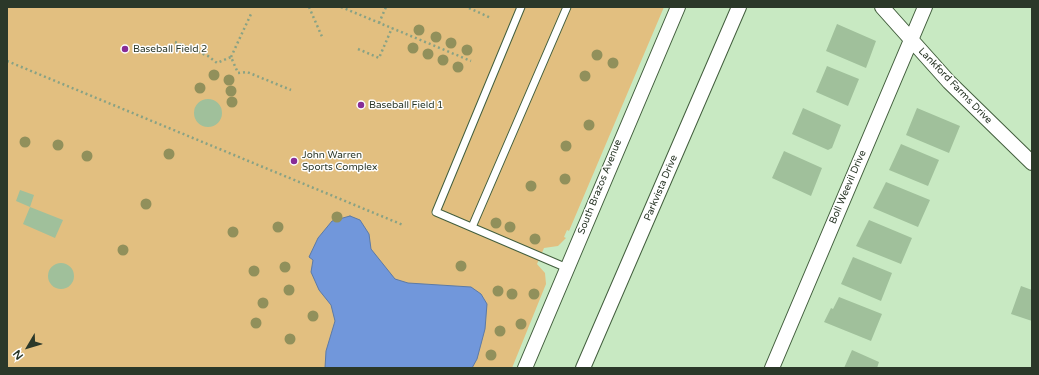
<!DOCTYPE html>
<style>
body{margin:0}
#map{position:relative;width:1039px;height:375px;overflow:hidden;background:#c8e9c2;font-family:"Varela Round",sans-serif}
canvas{display:block}
.frame{position:absolute;inset:0;border:8px solid #2b3829;pointer-events:none}
.north{position:absolute;left:8px;top:327px;width:40px;height:40px;-webkit-text-stroke:3px #fff;paint-order:stroke;rotate:232deg;font-size:11px;font-weight:700;line-height:16px;text-align:center;color:#2b3829}
.north::after{content:'';display:block;margin:auto;width:14px;height:18px;background:#2b3829;clip-path:polygon(50% 0,100% 100%,50% 72%,0 100%)}
</style>
<div id="map">
<canvas width="1039" height="375"></canvas>
<div class="frame"></div>
<div class="north">N</div>
</div>
<script>
const ctx = document.querySelector('canvas').getContext('2d');
ctx.lineJoin = 'round';
function fill(path, color) {
  ctx.fillStyle = color;
  ctx.fill(path, 'evenodd');
}
function shape(rows) {
  const path = new Path2D();
  for (const r of rows) {
    if (r.length === 3) {
      path.moveTo(r[0] + r[2], r[1]);
      path.arc(r[0], r[1], r[2], 0, 2 * Math.PI);
      continue;
    }
    path.moveTo(r[0], r[1]);
    for (let i = 2; i < r.length; i += 2) path.lineTo(r[i], r[i + 1]);
  }
  return path;
}
function strokePath(path, color, width, dash) {
  ctx.strokeStyle = color;
  ctx.lineWidth = width;
  ctx.lineCap = dash ? 'butt' : 'round';
  ctx.setLineDash(dash || []);
  ctx.stroke(path);
}
function write(font, color, halo, rows, align = 'center') {
  ctx.font = font + ' "Varela Round",sans-serif';
  ctx.lineWidth = 3;
  ctx.setLineDash([]);
  ctx.textBaseline = 'middle';
  ctx.strokeStyle = halo;
  ctx.fillStyle = color;
  for (const [text, x, y, turn = 0] of rows) {
    ctx.save();
    ctx.translate(x, y);
    ctx.rotate((+turn || 0) * Math.PI / 180);
    ctx.textAlign = isNaN(turn) ? turn : align;
    if (halo) ctx.strokeText(text, 0, 0);
    ctx.fillText(text, 0, 0);
    ctx.restore();
  }
}
fill(shape([
 [7,7,664,7,569,231,567,230,564,237,566,238,558,246,544,248,537,264,545,273,546,284,512,368,7,368]
]), '#e2bf80');
const water = shape([
 [350,216,360,220,369,234,371,249,395,279,408,283,471,287,481,294,487,304,485,329,477,359,472,368,325,368,326,351,335,321,331,305,319,290,311,272,313,260,309,257,318,238,332,221,350,216]
]);
fill(water, '#7197db');
strokePath(water, '#5c7aa6', 1);
fill(shape([
 [837,24,876,41,866,68,826,51],
 [827,66,859,79,848,106,816,92],
 [208,113,14],
 [803,108,841,125,832,148,828,150,792,134],
 [917,108,960,126,949,153,906,135],
 [901,144,939,160,928,186,889,170],
 [784,151,822,168,811,196,772,178],
 [886,182,930,200,918,227,873,208],
 [20,190,34,195,30,207,16,201],
 [30,207,63,220,55,238,23,224],
 [869,220,912,238,901,264,856,246],
 [853,257,892,273,881,301,841,284],
 [61,276,13],
 [1021,286,1032,290,1032,321,1011,314],
 [839,297,882,314,871,341,824,322,831,308,833,309],
 [852,350,879,362,877,368,844,368]
]), '#a0c09b');
const lane = shape([
 [521,7,436,212,567,268],
 [472,227,567,7]
]);
const street = shape([
 [882,7,949,82,1032,163],
 [525,368,678,7],
 [583,368,739,7],
 [772,368,925,7]
]);
strokePath(lane, '#425e3d', 9);
strokePath(street, '#425e3d', 16);
strokePath(shape([
 [309,7,323,39],
 [341,7,471,61],
 [469,8,491,18],
 [379,23,386,7],
 [175,42,208,56,217,63,231,57,238,73,247,72,291,90],
 [358,49,379,58,392,28],
 [231,57,251,14],
 [7,61,403,225]
]), '#89a284', 2.5, [2, 3]);
strokePath(lane, '#fff', 7);
strokePath(street, '#fff', 14);
ctx.fillStyle = '#91905b';
for (const [x, y] of [
 [419,30],
 [436,37],
 [451,43],
 [413,48],
 [467,50],
 [428,54],
 [597,55],
 [443,60],
 [613,63],
 [458,67],
 [214,75],
 [585,76],
 [229,80],
 [200,88],
 [231,91],
 [232,102],
 [589,125],
 [25,142],
 [58,145],
 [566,146],
 [169,154],
 [87,156],
 [565,179],
 [531,186],
 [146,204],
 [337,217],
 [496,223],
 [278,227],
 [510,227],
 [233,232],
 [535,239],
 [123,250],
 [461,266],
 [285,267],
 [254,271],
 [289,290],
 [498,291],
 [512,294],
 [534,294],
 [263,303],
 [313,316],
 [256,323],
 [521,324],
 [500,331],
 [290,339],
 [491,355]
]) {
  ctx.beginPath();
  ctx.arc(x, y, 5.5, 0, 2 * Math.PI);
  ctx.fill();
}
for (const [x, y, r, color] of [
 [125,49,4,"#872c97"],
 [361,105,4,"#872c97"],
 [294,161,4,"#872c97"]
]) {
  const dot = new Path2D();
  dot.arc(x, y, r, 0, 2 * Math.PI);
  ctx.fillStyle = color;
  ctx.fill(dot);
  strokePath(dot, '#fff', 1.5);
}
write('10px', '#2b3829', '#fff', [
 ["Baseball Field 2",133,49],
 ["Baseball Field 1",369,105],
 ["John Warren",302,155],
 ["Sports Complex",302,167]
], 'left');
write('10px', '#2b3829', '#fff', [
 ["Lankford Farms Drive",955,86,46],
 ["South Brazos Avenue",600,187,-68],
 ["Boll Weevil Drive",848,187,-67],
 ["Parkvista Drive",661,188,-67]
]);
</script>
